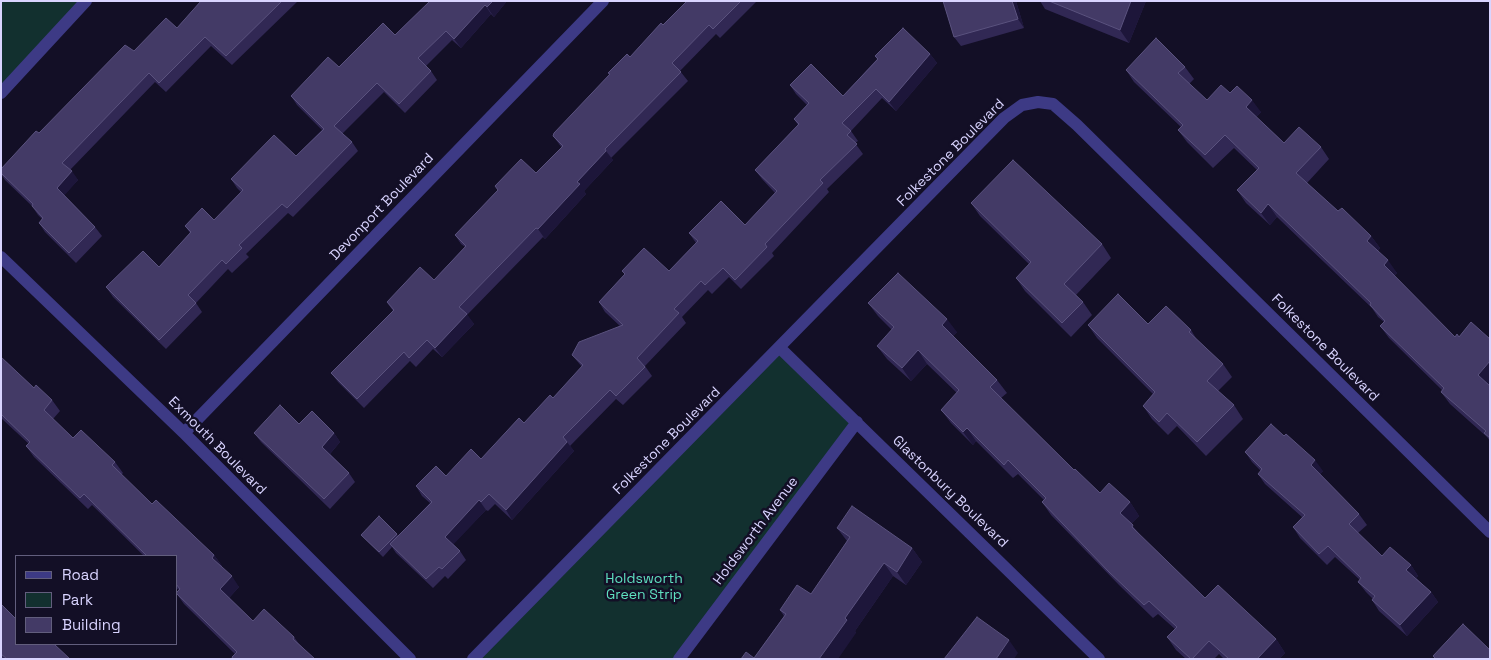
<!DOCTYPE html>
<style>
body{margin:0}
#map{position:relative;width:1491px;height:660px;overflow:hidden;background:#130f26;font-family:"Space Grotesk",sans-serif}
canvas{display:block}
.frame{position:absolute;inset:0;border:2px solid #d9d4ff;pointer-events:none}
.legend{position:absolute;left:15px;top:555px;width:162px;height:90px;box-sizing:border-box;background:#130f26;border:1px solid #625e7d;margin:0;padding:6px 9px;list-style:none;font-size:15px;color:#d9d4ff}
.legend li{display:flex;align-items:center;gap:10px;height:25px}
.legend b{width:25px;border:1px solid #625e7d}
</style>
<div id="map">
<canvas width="1491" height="660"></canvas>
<div class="frame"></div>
<ul class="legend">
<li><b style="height:6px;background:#3d3a85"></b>Road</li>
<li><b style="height:14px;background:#12302f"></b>Park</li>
<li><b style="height:14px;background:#433a66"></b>Building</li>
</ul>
</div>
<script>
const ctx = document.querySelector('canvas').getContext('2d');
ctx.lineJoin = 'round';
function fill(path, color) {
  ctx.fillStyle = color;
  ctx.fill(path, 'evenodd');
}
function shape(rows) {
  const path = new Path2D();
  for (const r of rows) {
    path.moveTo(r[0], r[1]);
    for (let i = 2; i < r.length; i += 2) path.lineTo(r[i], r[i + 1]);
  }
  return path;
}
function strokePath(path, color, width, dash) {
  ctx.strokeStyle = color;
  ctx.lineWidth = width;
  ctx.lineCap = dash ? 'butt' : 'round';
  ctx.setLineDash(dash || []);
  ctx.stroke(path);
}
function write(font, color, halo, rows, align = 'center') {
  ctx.font = font + ' "Space Grotesk",sans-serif';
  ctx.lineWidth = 5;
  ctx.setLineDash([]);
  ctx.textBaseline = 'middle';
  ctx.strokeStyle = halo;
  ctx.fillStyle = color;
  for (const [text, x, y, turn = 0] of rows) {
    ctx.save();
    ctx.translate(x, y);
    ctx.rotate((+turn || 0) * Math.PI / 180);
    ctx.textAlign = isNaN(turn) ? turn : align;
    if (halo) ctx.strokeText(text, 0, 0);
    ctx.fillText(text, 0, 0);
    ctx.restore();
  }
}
fill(shape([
 [1,1,86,1,1,93],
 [780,348,857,422,679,659,473,659]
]), '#12302f');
strokePath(shape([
 [1,93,86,1],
 [1,257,184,433,410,659],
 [780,348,1099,659],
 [184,433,603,1],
 [473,659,1004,118,1022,105,1038,102,1053,104,1077,125,1490,532],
 [679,659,857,422]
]), '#3d3a85', 12);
fill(shape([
 [201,1,298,1,232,65,211,46,166,92,155,82,70,170,78,180,64,195,95,227,102,236,76,263,45,232,39,223,42,219,38,215,32,206,5,180,1,174,1,169,39,133,134,51,177,28],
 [430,1,507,1,494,17,491,14,461,48,452,40,426,66,431,71,437,80,405,113,384,92,342,134,352,142,358,151,293,217,288,213,246,254,249,257,232,273,228,269,196,303,202,312,166,349,113,297,106,287,159,267,190,233,185,226,214,220,241,192,237,188,231,179,296,156,322,130,297,105,291,96,339,67,395,35],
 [687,1,757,1,720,38,716,34,680,71,688,81,611,158,613,160,584,191,586,194,545,239,543,237,467,315,474,324,442,357,433,349,416,367,410,361,364,408,338,382,331,373,393,311,387,302,434,280,465,247,461,244,455,235,498,190,495,186,536,173,562,148,553,136,630,57],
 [943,1,1016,1,1024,28,961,46,954,37],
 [1040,1,1146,1,1129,43,1045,9],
 [930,54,937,63,896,111,882,98,851,131,858,141,855,143,863,154,827,189,829,192,772,253,774,256,741,289,729,277,712,294,708,290,682,317,686,323,645,366,652,376,623,405,616,399,570,446,574,451,512,520,495,504,488,511,486,510,453,544,460,551,466,560,448,579,445,576,433,588,396,553,392,547,383,557,361,535,397,534,398,536,430,503,422,496,416,486,446,476,481,459,524,423,553,398,582,367,572,355,620,326,605,312,599,302,625,274,622,271,669,271,696,243,689,233,745,225,775,193,762,179,755,170,798,125,794,119,807,105,796,94,790,85,843,96,877,59,875,56],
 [1185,67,1194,79,1189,84,1207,100,1230,93,1261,112,1256,117,1284,143,1321,147,1329,159,1307,183,1338,211,1371,236,1380,248,1378,251,1397,273,1394,276,1490,386,1490,441,1487,437,1450,404,1441,392,1442,390,1389,338,1380,326,1384,322,1378,317,1372,308,1277,217,1270,225,1246,203,1237,190,1257,170,1234,148,1213,168,1187,142,1178,130,1181,127,1134,82,1126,70],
 [971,203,1102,244,1111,258,1076,295,1083,302,1092,315,1071,337,1025,291,1016,278,1029,264,980,216],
 [868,303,957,332,953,336,997,380,1007,393,1001,398,1074,470,1100,493,1130,502,1139,516,1131,524,1141,536,1205,598,1276,639,1285,653,1279,659,1224,659,1219,654,1214,659,1186,659,1176,650,1167,637,1175,629,1158,614,1153,618,1119,585,1051,515,1042,502,1044,500,1018,474,1013,478,976,441,973,445,951,423,941,410,957,393,927,364,911,381,887,359,877,346,892,330,878,316],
 [1148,324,1191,330,1197,340,1223,364,1232,377,1218,391,1234,405,1243,419,1206,456,1177,426,1168,435,1152,419,1143,406,1153,394,1097,338,1088,325],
 [1,357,34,388,52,400,60,411,53,419,73,438,115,462,123,473,121,475,152,504,214,555,222,566,222,567,239,587,229,598,253,621,294,637,299,644,315,659,233,659,232,657,235,654,184,604,176,593,179,590,176,588,176,556,144,556,92,505,88,509,34,457,26,446,29,444,1,418],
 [299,424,334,433,340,442,330,454,349,473,355,482,330,509,261,442,254,433],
 [1245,452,1323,471,1320,474,1359,514,1367,525,1358,533,1382,556,1411,565,1418,576,1416,578,1431,592,1438,602,1407,636,1379,611,1372,600,1373,599,1366,592,1358,582,1360,580,1335,557,1327,565,1300,538,1293,527,1302,517,1265,484,1258,474,1261,471,1252,462],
 [837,528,912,548,922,562,906,585,893,576,855,631,856,633,754,658,784,616,780,610,811,594,847,541],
 [1,604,16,644,70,659,3,659,1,658]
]), '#312854');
fill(shape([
 [493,1,507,1,494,17,487,7],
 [1012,1,1016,1,1024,28,1018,19],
 [1131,1,1146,1,1129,43,1120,30],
 [485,5,491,14,461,48,454,39],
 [930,54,937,63,896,111,889,102],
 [1252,100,1261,112,1254,119,1246,107],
 [606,151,613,160,584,191,586,194,545,239,538,229,577,182],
 [72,171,78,180,63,197,57,188],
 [1268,204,1277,217,1270,225,1261,213],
 [1371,236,1380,248,1376,253,1367,241],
 [1388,260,1397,273,1392,278,1384,265],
 [467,314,474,324,442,357,435,348],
 [947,319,957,332,951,338,942,325],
 [918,350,927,364,911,381,902,368],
 [1490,361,1490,383,1486,387,1478,375],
 [967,428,976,441,973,445,963,432],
 [334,433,340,442,328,456,322,447],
 [567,442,574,451,512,520,506,510],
 [1315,460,1323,471,1319,475,1311,465],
 [479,500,486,510,452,546,445,537],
 [1130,502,1139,516,1129,526,1120,513],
 [912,548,922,562,906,585,897,572],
 [214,555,222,566,220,569,212,558],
 [884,563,893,576,855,631,856,633,838,659,819,659,845,618],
 [1411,565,1418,576,1414,581,1406,570],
 [232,576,239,587,227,600,220,589],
 [1431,592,1438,602,1407,636,1400,625],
 [1276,639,1285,653,1279,659,1257,659],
 [1009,640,1018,653,1014,659,996,659]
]), '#1d163a');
const building = shape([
 [201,1,282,1,226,56,205,37,159,83,149,73,62,163,72,171,57,188,95,227,69,253,39,223,43,218,32,206,33,204,1,173,1,169,36,131,39,133,125,45,134,51,166,18,177,28,201,1],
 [430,1,493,1,487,7,485,5,454,39,446,31,418,58,431,71,399,104,377,83,334,126,352,142,287,208,282,204,239,245,242,248,226,264,222,260,188,295,196,303,159,340,106,287,143,251,159,267,191,232,185,226,202,208,214,220,243,190,231,179,274,135,296,156,324,129,291,96,328,57,339,67,383,23,395,35,430,1],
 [687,1,741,1,713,29,709,25,672,63,681,72,605,149,606,151,577,182,580,184,538,229,536,228,459,307,467,314,435,348,427,340,409,358,404,352,357,399,331,373,394,310,387,302,420,267,434,280,466,246,455,235,498,190,495,186,521,159,536,173,563,146,553,136,554,133,610,74,608,73,627,54,630,57,661,23,663,25,687,1],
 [943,1,1012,1,1018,19,954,37,943,1],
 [1049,1,1131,1,1120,30,1049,1],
 [903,28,930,54,889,102,876,89,842,123,851,131,847,135,857,144,820,180,823,183,765,244,767,247,735,280,723,268,705,285,701,281,674,309,679,313,637,358,645,367,616,396,610,390,563,437,567,442,506,510,489,494,481,502,479,500,445,537,460,551,442,569,439,567,426,579,390,544,432,502,416,486,436,466,446,476,471,449,481,459,519,418,524,423,550,395,553,398,583,365,572,355,579,342,623,325,599,302,625,274,622,271,644,248,669,271,698,241,689,233,721,201,745,225,777,191,755,170,799,124,794,119,809,103,790,85,811,64,843,96,878,59,875,56,903,28],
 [1156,38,1185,67,1178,73,1207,100,1221,85,1230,93,1237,86,1252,100,1246,107,1284,143,1299,127,1321,147,1296,173,1338,211,1342,208,1371,236,1367,241,1388,260,1384,265,1455,337,1457,334,1459,337,1471,322,1490,339,1490,361,1478,375,1490,386,1490,438,1484,433,1486,431,1441,392,1444,388,1380,326,1385,321,1370,305,1371,303,1268,204,1261,213,1237,190,1259,168,1225,135,1205,155,1178,130,1183,125,1126,70,1156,38],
 [1013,160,1102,244,1064,284,1083,302,1062,323,1016,278,1031,262,971,203,1013,160],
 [898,273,947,319,942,325,997,380,990,387,1074,470,1075,469,1100,493,1109,483,1130,502,1120,513,1133,525,1132,527,1205,598,1218,585,1276,639,1257,659,1229,659,1209,641,1192,659,1191,659,1167,637,1177,627,1149,601,1144,605,1109,572,1042,502,1046,498,1008,460,1004,465,967,428,963,432,941,410,959,390,918,350,902,368,877,346,894,327,868,303,898,273],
 [1118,294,1148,324,1166,306,1191,330,1189,332,1223,364,1207,381,1234,405,1197,442,1167,413,1159,422,1143,406,1155,392,1088,325,1118,294],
 [1,357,34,388,36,385,52,400,44,410,73,438,81,430,115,462,112,465,152,504,156,500,214,555,212,558,232,576,220,589,253,621,264,609,294,637,293,639,315,659,233,659,232,657,237,652,176,593,180,589,176,584,176,556,147,556,84,494,80,498,26,446,30,442,1,414,1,357],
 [280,405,299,424,312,411,334,433,322,447,349,473,324,499,254,433,280,405],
 [1271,424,1284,436,1286,434,1315,460,1311,465,1359,514,1349,524,1382,556,1390,547,1411,565,1406,570,1431,592,1400,625,1372,600,1375,596,1358,582,1361,578,1328,546,1319,554,1293,527,1305,515,1258,474,1262,469,1245,452,1271,424],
 [852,506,912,548,897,572,884,563,845,618,847,620,819,659,741,659,746,652,754,658,786,614,780,610,797,585,811,594,850,537,837,528,852,506],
 [379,516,397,534,379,552,361,535,379,516],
 [1,604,16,619,16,644,54,644,70,659,7,659,1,654,1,604],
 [977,617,1009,640,996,659,944,659,977,617],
 [1463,624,1490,650,1490,659,1436,659,1433,656,1463,624]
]);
fill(building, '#433a66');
strokePath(building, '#5a527e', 1);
write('14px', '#d9d4ff', '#130f26', [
 ["Folkestone Boulevard",951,153,-45],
 ["Devonport Boulevard",382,207,-46],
 ["Folkestone Boulevard",1325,348,45],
 ["Folkestone Boulevard",667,441,-45],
 ["Exmouth Boulevard",217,446,45],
 ["Glastonbury Boulevard",950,492,44],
 ["Holdsworth Avenue",756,531,-53]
]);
write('14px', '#5fe0c0', '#130f26', [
 ["Holdsworth",644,579],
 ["Green Strip",644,595]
]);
</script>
